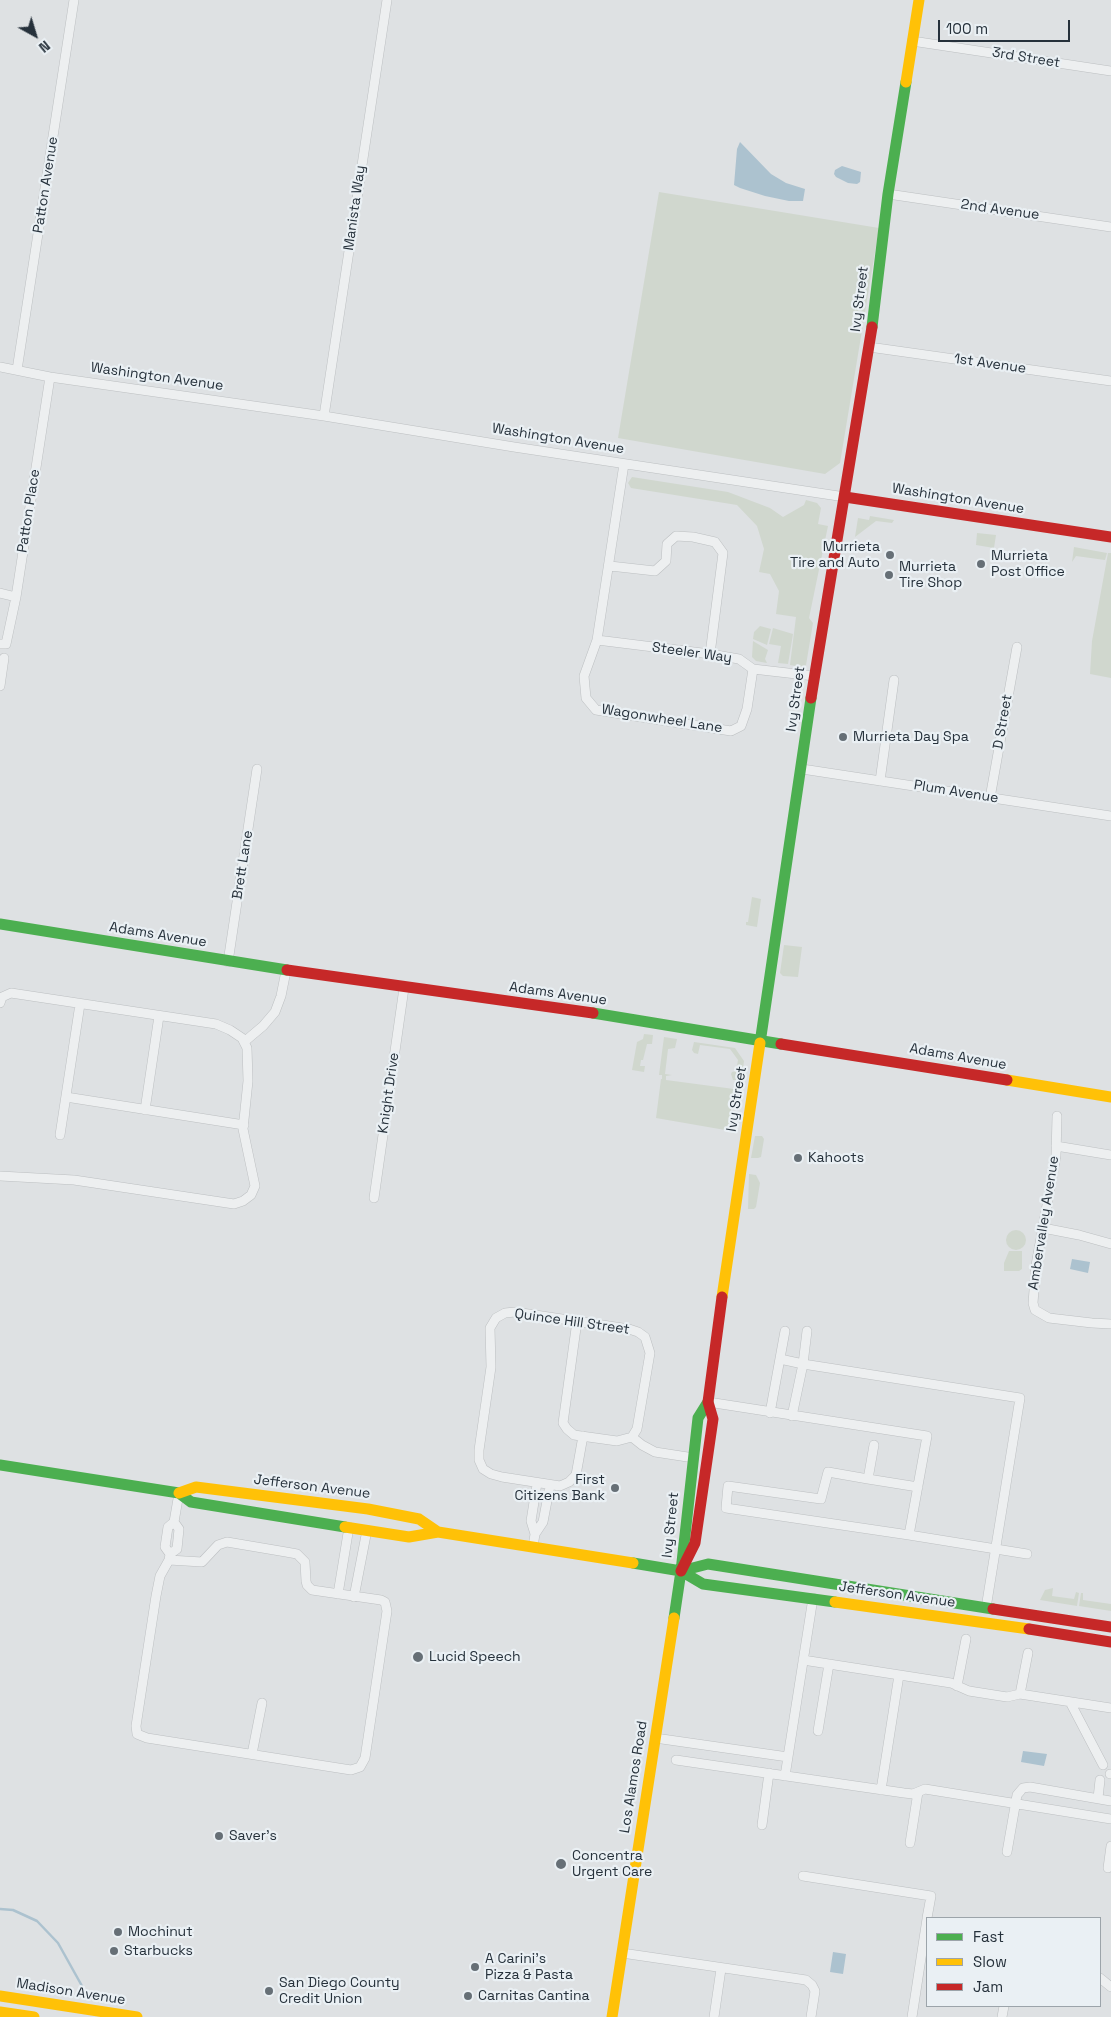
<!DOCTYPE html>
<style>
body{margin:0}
#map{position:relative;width:1111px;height:2017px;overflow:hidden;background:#dee1e3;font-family:"Space Grotesk",sans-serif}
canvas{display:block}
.legend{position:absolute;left:926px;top:1917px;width:175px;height:90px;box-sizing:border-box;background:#eaf0f4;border:1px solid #9ca4aa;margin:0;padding:6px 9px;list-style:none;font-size:15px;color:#26313b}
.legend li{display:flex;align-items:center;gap:10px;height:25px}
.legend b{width:25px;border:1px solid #9ca4aa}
.north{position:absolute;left:10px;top:10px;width:50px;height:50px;-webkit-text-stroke:4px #eaf0f4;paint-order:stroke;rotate:141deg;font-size:14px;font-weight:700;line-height:20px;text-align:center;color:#26313b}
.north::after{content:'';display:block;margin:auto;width:18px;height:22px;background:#26313b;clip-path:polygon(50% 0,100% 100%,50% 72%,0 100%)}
.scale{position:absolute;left:938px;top:20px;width:132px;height:22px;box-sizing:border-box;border:2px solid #26313b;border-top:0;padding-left:6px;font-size:15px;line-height:18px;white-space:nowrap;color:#26313b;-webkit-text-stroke:4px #eaf0f4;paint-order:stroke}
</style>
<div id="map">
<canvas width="1111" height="2017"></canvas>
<ul class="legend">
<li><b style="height:6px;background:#4caf50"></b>Fast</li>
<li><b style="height:6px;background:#ffc107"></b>Slow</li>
<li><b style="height:6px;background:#c62828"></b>Jam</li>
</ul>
<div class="north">N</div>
<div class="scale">100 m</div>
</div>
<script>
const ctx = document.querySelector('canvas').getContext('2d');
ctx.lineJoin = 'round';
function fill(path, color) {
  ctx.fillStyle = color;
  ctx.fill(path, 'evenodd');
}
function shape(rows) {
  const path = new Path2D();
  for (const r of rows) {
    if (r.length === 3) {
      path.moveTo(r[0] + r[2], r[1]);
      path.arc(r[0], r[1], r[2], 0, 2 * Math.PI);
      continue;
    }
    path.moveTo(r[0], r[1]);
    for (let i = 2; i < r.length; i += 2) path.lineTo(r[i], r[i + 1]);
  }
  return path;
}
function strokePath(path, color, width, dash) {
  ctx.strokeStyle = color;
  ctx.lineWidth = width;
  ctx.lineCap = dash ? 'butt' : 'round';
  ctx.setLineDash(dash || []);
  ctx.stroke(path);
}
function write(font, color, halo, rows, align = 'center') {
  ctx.font = font + ' "Space Grotesk",sans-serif';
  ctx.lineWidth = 4.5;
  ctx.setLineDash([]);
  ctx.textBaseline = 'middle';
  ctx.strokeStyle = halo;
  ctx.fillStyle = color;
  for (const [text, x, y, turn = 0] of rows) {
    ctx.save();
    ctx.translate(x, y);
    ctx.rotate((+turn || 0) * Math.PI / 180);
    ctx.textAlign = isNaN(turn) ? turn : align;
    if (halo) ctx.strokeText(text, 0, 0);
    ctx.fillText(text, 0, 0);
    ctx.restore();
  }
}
fill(shape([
 [659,192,879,228,840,463,825,474,618,438],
 [632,477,728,492,770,508,783,517,804,505,806,500,817,503,821,508,818,524,828,526,809,618,813,623,806,665,801,667,790,665,796,617,776,614,779,591,770,574,759,572,764,549,757,526,737,505,631,488,628,483],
 [870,516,894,520,892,523,876,521,855,537,858,518,869,520],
 [977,533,996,535,994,548,976,545],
 [1074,547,1107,553,1105,560,1076,556,1072,562],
 [1108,553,1111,553,1111,678,1090,674,1092,641],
 [760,626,771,629,767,645,753,639,754,632],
 [773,628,793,634,788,664,778,663,781,646,769,644],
 [753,641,768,650,765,659,767,663,756,661,752,657],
 [752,897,761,899,757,927,746,925,746,922,748,922],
 [784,945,802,947,798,977,783,976,780,973],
 [644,1034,653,1035,652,1044,647,1044,643,1060,641,1060,640,1066,645,1066,644,1072,632,1070,637,1042,643,1039],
 [664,1037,677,1039,675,1048,668,1049,665,1074,672,1075,666,1076,666,1080,734,1089,731,1110,731,1131,656,1118,661,1079,664,1079,662,1079,662,1075,659,1075],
 [694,1042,735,1048,744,1061,742,1076,739,1080,733,1080,731,1074,732,1072,736,1071,738,1060,730,1049,700,1045,698,1054,694,1053,692,1050],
 [755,1136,762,1136,764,1139,761,1157,758,1158,751,1158],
 [749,1174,756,1175,760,1183,756,1207,754,1209,748,1209],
 [1016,1240,10],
 [1009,1251,1022,1251,1022,1269,1019,1271,1004,1271,1004,1263],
 [1053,1588,1052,1596,1074,1599,1076,1592,1079,1593,1077,1606,1040,1600,1045,1590],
 [1081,1593,1083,1593,1083,1600,1111,1604,1111,1611,1079,1606]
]), '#d0d7ce');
fill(shape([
 [740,142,771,174,786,183,805,189,803,201,789,201,765,196,740,188,734,185,737,149],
 [842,166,861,172,860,182,857,184,848,183,836,177,834,174,835,170],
 [1072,1259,1090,1262,1088,1273,1070,1269],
 [1023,1751,1047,1754,1044,1766,1021,1762],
 [833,1952,846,1954,843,1974,830,1972]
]), '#acc2cf');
strokePath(shape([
 [0,1909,13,1910,37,1921,58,1943,82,1986]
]), '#acc2cf', 2.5);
const street = shape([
 [912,41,1111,71],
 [888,194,1111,227],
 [869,347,1111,381],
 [0,367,50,377,324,416,514,447,845,497],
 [17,370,74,0],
 [324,416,387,0],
 [624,464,597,640,584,676,586,698,596,710,731,731,741,726,747,709,753,669],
 [610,566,655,571,666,561,667,544,676,536,693,537,715,542,723,553,710,654],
 [0,593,16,597],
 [597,640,710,654,739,659,753,669,814,676],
 [0,644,6,644,16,597,50,377],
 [0,686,4,658],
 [802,769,1111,816],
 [880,781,894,680],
 [990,798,1017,647],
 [228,962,257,769],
 [0,1003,2,997,11,993,216,1024,230,1030,242,1038,247,1048,248,1081,243,1129,255,1186,251,1195,243,1201,234,1204,74,1180,0,1176],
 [244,1042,263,1026,275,1012,281,996,286,971],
 [66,1097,244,1125],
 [145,1110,159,1016],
 [1057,1116,1056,1156,1036,1265,1033,1303,1035,1310,1049,1318,1092,1323,1111,1324],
 [60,1135,80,1004],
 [1056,1146,1111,1155],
 [374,1198,404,988],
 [1043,1228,1079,1235,1111,1244],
 [577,1321,563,1423,567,1429,574,1435,617,1441,632,1437],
 [780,1359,803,1364,807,1331],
 [708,1402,927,1436,909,1535,726,1508,728,1486,821,1499,828,1472,868,1479,874,1445],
 [770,1413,785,1331],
 [792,1416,803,1364,1020,1398,986,1608],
 [583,1436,576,1475,569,1482,560,1486,502,1477,491,1474,483,1469,479,1460,479,1450,491,1367,490,1328,496,1318,505,1313,515,1312,629,1329,638,1332,645,1337,650,1353,637,1429,632,1437],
 [632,1437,642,1445,655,1452,694,1458],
 [868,1479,918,1487],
 [535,1534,531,1521,537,1483],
 [909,1535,1027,1554],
 [533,1547,535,1534,543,1522,550,1485],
 [170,1554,165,1547,168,1527,174,1522,179,1493],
 [169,1560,202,1562,218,1545,227,1542,286,1552,297,1554,305,1562,306,1581,307,1585,312,1590,381,1600,385,1602,387,1611,365,1758,360,1767,351,1770,147,1738,137,1734,136,1726,156,1596,160,1576,169,1560,170,1554,177,1549,179,1529,174,1522],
 [338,1594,349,1527],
 [354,1597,367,1530],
 [803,1660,951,1683,969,1691,1007,1697,1020,1694,1111,1708],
 [957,1686,966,1639],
 [1020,1694,1028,1653],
 [1070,1702,1103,1765],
 [818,1731,829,1664],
 [655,1738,788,1757],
 [252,1754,262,1703],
 [676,1760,904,1793,913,1794,925,1789,1111,1819],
 [1110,1774,1111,1774],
 [785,1776,813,1598],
 [881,1790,899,1675],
 [1098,1798,1100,1780],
 [762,1825,769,1773],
 [910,1843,918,1792],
 [1007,1852,1017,1795,1023,1788,1030,1787,1111,1801],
 [1108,1868,1111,1846],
 [803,1876,931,1896,927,1918],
 [622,1953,806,1980,812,1985,815,1991,811,2017],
 [1100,1978,1111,1987],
 [714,2017,721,1969],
 [912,2017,927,1919],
 [1002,2017,1004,2006]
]);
strokePath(street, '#bcbfc1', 10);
strokePath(street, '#edeff0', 9);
strokePath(shape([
 [872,327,888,194,906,82],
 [0,924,287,970],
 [593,1013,781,1044],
 [760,1043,811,698],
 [0,1465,179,1493,191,1502,345,1527],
 [633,1563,681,1571,703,1584,835,1602],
 [681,1571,708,1564,993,1609],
 [674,1618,681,1571,698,1418,708,1402]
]), '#4caf50', 11);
strokePath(shape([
 [906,82,919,0],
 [1007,1080,1111,1097],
 [722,1297,760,1043],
 [179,1493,196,1487,368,1509,419,1519,438,1532],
 [345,1527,409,1537,438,1532,633,1563],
 [835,1602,1029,1629],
 [0,1996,137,2017],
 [0,2012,34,2017],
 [612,2017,674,1618]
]), '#ffc107', 11);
strokePath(shape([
 [845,497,1111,537],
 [811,698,872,327],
 [287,970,593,1013],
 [781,1044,1007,1080],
 [681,1571,695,1543,713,1419,708,1402,722,1297],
 [993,1609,1111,1627],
 [1029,1629,1111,1642]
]), '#c62828', 11);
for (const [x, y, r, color] of [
 [890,555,5,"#666f76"],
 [981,564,5,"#666f76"],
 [889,575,5,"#666f76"],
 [843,737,5,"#666f76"],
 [798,1158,5,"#666f76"],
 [615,1488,5,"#666f76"],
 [418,1657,6,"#666f76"],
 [219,1836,5,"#666f76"],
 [561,1864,6,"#666f76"],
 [118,1932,5,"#666f76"],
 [114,1951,5,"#666f76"],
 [475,1967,5,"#666f76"],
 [269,1991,5,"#666f76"],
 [468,1996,5,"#666f76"]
]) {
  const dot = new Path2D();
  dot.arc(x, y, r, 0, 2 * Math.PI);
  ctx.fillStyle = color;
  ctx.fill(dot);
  strokePath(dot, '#eaf0f4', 2);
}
write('14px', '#26313b', '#eaf0f4', [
 ["3rd Street",1026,58,9],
 ["Patton Avenue",46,185,-81],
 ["Manista Way",355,208,-82],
 ["2nd Avenue",1000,210,8],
 ["Ivy Street",860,299,-83],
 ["1st Avenue",990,364,8],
 ["Washington Avenue",157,377,8],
 ["Washington Avenue",558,439,9],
 ["Washington Avenue",958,499,9],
 ["Patton Place",29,511,-81],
 ["Steeler Way",692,653,8],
 ["Ivy Street",796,699,-82],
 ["Wagonwheel Lane",662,719,9],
 ["D Street",1003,722,-80],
 ["Plum Avenue",956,792,9],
 ["Brett Lane",243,865,-81],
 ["Adams Avenue",158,935,9],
 ["Adams Avenue",558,994,8],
 ["Adams Avenue",958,1057,10],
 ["Knight Drive",389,1093,-82],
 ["Ivy Street",737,1099,-81],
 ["Ambervalley Avenue",1044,1223,-81],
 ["Quince Hill Street",572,1322,8],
 ["Jefferson Avenue",312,1487,7],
 ["Ivy Street",671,1525,-84],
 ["Jefferson Avenue",897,1595,8],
 ["Los Alamos Road",634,1777,-81],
 ["Madison Avenue",71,1992,9]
]);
write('14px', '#26313b', '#eaf0f4', [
 ["Murrieta",880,547,"right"],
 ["Tire and Auto",880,563,"right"],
 ["Murrieta",991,556],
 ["Post Office",991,572],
 ["Murrieta",899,567],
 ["Tire Shop",899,583],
 ["Murrieta Day Spa",853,737],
 ["Kahoots",808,1158],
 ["First",605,1480,"right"],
 ["Citizens Bank",605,1496,"right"],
 ["Lucid Speech",429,1657],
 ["Saver's",229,1836],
 ["Concentra",572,1856],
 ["Urgent Care",572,1872],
 ["Mochinut",128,1932],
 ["Starbucks",124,1951],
 ["A Carini's",485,1959],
 ["Pizza & Pasta",485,1975],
 ["San Diego County",279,1983],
 ["Credit Union",279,1999],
 ["Carnitas Cantina",478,1996]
], 'left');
</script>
